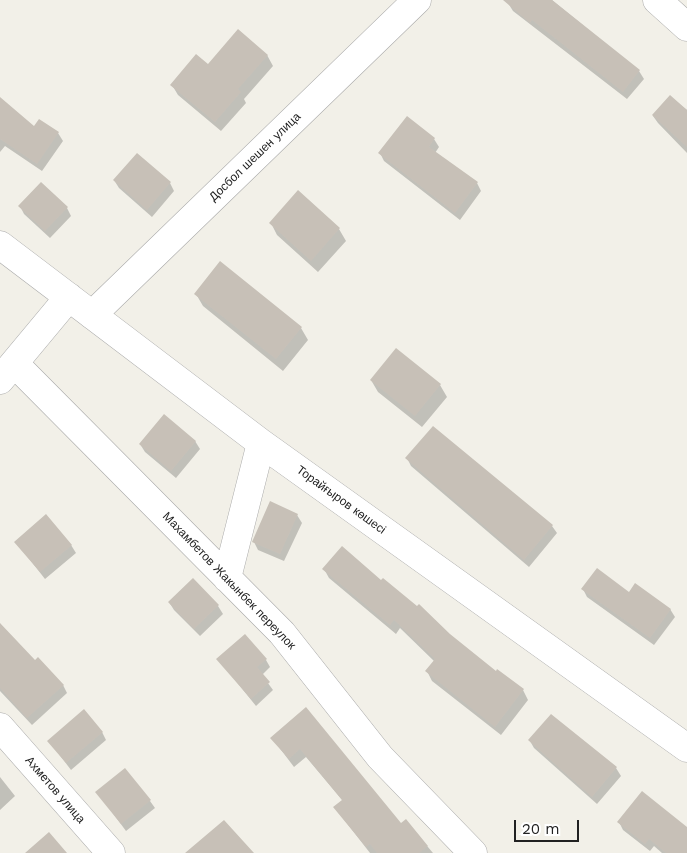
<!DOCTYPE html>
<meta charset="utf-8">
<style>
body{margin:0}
#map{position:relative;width:687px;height:853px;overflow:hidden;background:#f2f0e8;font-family:"Work Sans",sans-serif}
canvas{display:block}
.scale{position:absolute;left:514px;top:820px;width:65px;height:22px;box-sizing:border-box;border:2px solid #212121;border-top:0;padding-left:6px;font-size:15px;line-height:18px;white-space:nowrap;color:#212121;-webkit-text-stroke:4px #fff;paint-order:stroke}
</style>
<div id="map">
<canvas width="687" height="853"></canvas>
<div class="scale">20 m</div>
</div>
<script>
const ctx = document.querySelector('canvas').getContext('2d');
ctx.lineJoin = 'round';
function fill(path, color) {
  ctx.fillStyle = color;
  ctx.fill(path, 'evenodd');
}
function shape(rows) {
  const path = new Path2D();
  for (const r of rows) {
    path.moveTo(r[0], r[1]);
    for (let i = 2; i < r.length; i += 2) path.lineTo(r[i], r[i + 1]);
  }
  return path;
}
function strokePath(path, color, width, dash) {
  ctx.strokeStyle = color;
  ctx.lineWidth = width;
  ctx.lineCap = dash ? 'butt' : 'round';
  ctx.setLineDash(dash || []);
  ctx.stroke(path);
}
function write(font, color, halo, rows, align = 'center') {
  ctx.font = font + ' "Work Sans",sans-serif';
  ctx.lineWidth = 4.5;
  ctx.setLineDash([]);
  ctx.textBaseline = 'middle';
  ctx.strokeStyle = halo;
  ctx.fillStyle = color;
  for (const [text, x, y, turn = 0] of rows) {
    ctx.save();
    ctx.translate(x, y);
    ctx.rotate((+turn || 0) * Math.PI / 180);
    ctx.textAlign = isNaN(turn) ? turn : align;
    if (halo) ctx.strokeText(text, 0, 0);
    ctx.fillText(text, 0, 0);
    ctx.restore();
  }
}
fill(shape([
 [511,0,552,0,639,71,644,79,627,99,513,11,508,3],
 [267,55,273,66,244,99,246,103,221,131,178,95,172,85],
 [670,97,687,110,687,153,658,123,653,116],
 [0,99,35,128,40,121,58,133,63,141,42,171,5,146,0,152],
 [407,118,434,139,439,147,435,153,477,183,481,191,460,220,384,161,380,153],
 [114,180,170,183,174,191,152,217,119,188],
 [298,192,339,229,346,241,318,272,277,235,271,223],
 [20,206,67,208,71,216,50,238,24,214],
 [196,294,301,328,308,340,283,371,203,306],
 [371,380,440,385,447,397,422,427,378,392],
 [195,441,200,449,176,478,145,452,140,444],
 [407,458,552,526,557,533,529,567,411,466],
 [297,515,302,523,284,561,258,550,254,542],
 [16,542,71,545,76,553,45,579],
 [324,569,382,582,496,672,523,690,528,700,501,735,432,681,427,671,435,662,400,628,396,634,329,578],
 [193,579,218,606,223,614,200,636,174,610,169,602],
 [583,589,629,594,670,609,675,617,654,645,587,597],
 [0,638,35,661,63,685,67,693,32,725,0,691],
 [218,659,266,660,270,667,262,675,273,690,256,706],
 [306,708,401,825,406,821,433,853,370,853,335,808,343,801,306,757,294,767,272,738],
 [102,732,106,740,71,770,49,741],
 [530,741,616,768,621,776,597,804,534,748],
 [0,777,15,796,0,810],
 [97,792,150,801,155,808,126,831],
 [619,822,687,828,687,853,662,853,654,846,650,851,623,830]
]), '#0003');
fill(shape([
 [503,0,552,0,640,70,623,92,532,20,530,23],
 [238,29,268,55,238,89,241,92,215,122,170,85,196,54,208,64],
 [670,95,687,110,687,147,652,115],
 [0,97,34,126,39,119,59,132,37,164,0,139],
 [407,116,435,138,429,147,478,182,455,213,378,153],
 [137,153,171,182,147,210,113,180],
 [41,182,68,207,45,231,18,206],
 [298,190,340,228,311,261,269,223],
 [220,261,302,327,276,359,194,294],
 [396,348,441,384,415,416,370,380],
 [164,414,196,441,171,471,139,444],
 [433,426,553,525,524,560,405,458],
 [270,501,298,514,280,554,252,542],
 [46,514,72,545,40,572,14,542],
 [342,546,381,580,383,578,417,606,419,604,450,634,496,671,497,669,524,689,495,727,425,671,435,659,394,620,390,625,322,569],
 [597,568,629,592,635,583,671,609,650,638,581,589],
 [193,578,219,605,194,629,168,602],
 [0,623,35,660,38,657,64,685,27,718,0,688],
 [245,634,267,659,257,667,270,682,251,699,216,659],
 [306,707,401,823,406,819,428,846,419,853,377,853,370,844,366,847,333,807,342,800,300,749,289,759,270,738],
 [84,709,103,732,66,763,47,741],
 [551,714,617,767,592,797,528,740],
 [125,768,151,800,121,824,95,792],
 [642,791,687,827,687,853,666,853,649,839,645,844,617,822],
 [224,820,254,853,185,853],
 [49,832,67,853,25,853]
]), '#c7c0b7');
const minor = shape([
 [657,0,687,27],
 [0,245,261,443,687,748],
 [92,315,417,0],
 [14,363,282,633,380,757,473,853],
 [0,380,69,297],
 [227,578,261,443],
 [0,727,111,853]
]);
strokePath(minor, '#a8a8a8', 29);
strokePath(minor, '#fff', 28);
write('12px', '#212121', '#fff', [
 ["Досбол шешен улица",255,157,-44],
 ["Торайғыров көшесі",341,500,36],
 ["Махамбетов Жакынбек переулок",229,581,46],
 ["Ахметов улица",55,790,49]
]);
</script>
